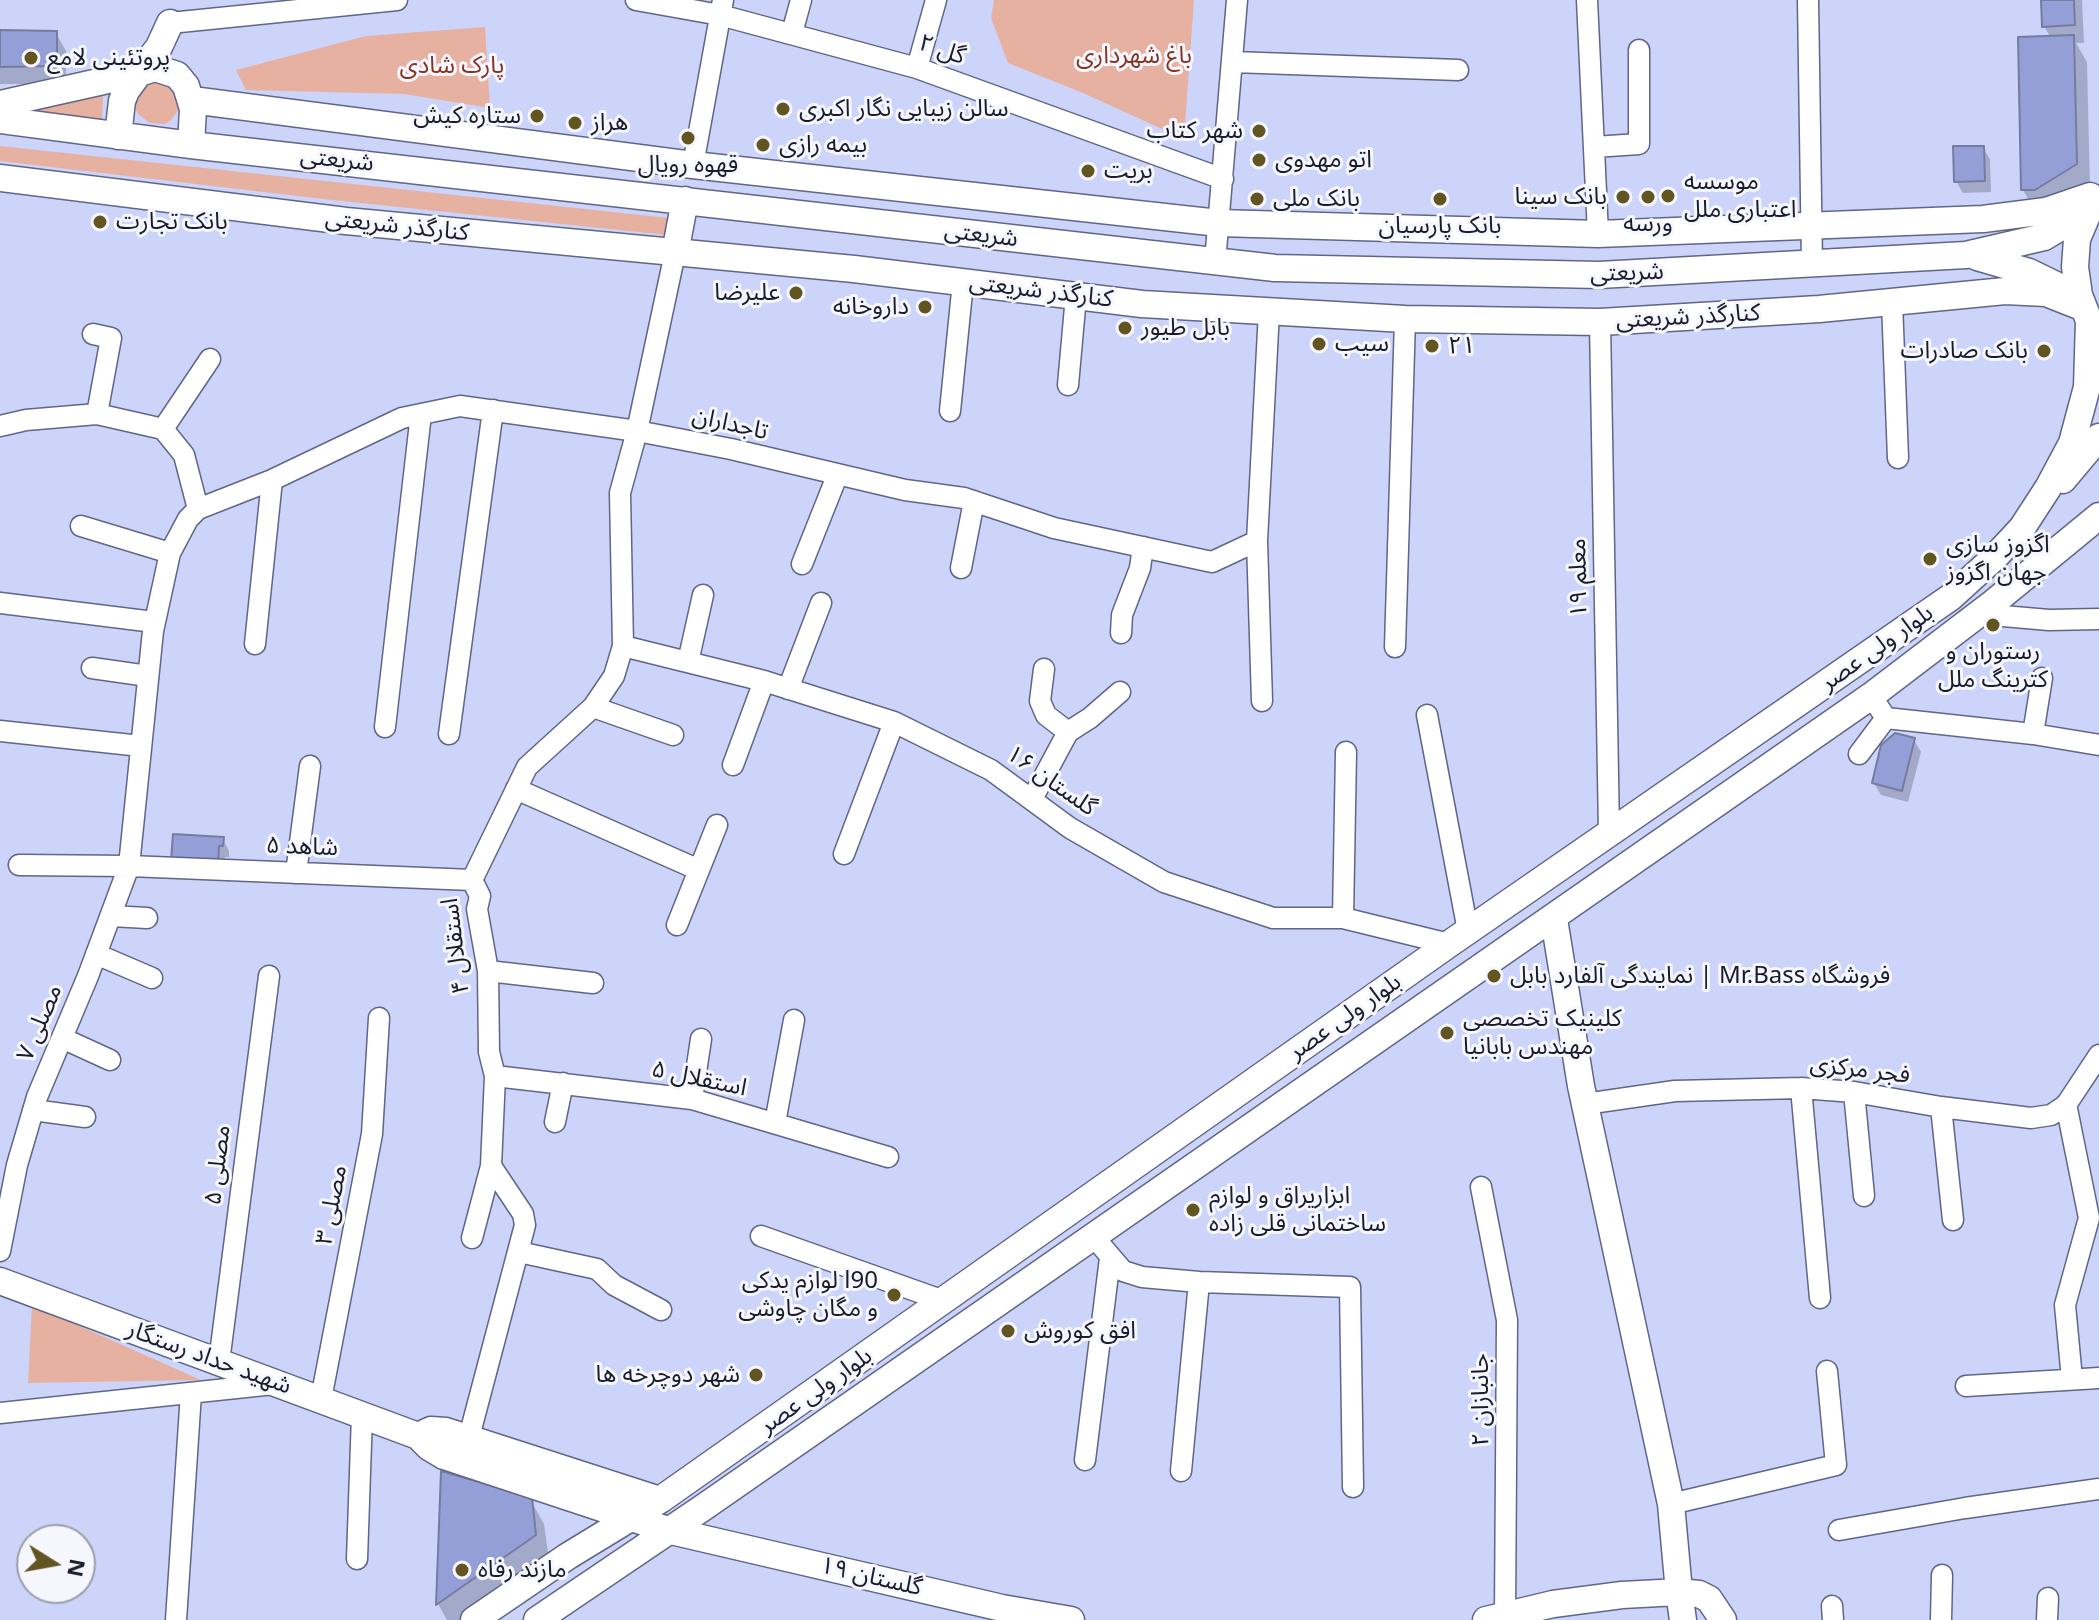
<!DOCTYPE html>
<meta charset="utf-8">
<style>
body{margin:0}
#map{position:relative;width:2099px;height:1620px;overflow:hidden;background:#ccd4fa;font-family:"Noto Sans",sans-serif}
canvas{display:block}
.north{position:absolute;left:16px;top:1524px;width:80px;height:80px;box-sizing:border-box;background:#f5f6fe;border:2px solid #9d9fa9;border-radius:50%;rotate:101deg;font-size:22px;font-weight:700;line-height:32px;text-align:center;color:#191c2a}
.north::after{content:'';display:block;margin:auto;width:28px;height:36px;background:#625522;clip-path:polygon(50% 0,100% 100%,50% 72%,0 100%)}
</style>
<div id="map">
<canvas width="2099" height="1620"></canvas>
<div class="north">N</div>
</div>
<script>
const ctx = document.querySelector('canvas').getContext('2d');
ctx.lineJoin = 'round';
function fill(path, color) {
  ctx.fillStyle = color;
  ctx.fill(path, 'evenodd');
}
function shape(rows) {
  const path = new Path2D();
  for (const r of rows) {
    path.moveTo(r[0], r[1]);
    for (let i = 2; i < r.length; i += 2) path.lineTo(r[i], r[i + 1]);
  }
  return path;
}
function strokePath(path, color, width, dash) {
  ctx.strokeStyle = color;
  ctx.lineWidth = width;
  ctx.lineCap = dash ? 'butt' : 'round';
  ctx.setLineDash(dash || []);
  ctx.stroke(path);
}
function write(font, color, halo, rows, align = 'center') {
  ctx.font = font + ' "Noto Sans","Noto Sans Arabic",sans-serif';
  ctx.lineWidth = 6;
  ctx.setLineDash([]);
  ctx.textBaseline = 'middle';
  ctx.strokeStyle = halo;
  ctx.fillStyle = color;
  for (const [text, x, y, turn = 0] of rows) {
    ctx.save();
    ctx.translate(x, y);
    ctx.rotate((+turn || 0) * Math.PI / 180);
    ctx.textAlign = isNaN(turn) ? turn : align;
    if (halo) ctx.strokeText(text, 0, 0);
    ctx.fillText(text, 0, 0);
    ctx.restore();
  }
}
fill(shape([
 [994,0,1194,0,1184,139,1083,93,1008,63,991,18],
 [485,27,490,108,404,94,246,90,236,70,366,36],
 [155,78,176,86,180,108,171,120,165,124,150,123,138,114,135,107,137,91],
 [109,85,103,95,102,119,23,112],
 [0,146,678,219,676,236,323,199,0,161],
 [32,1305,201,1380,28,1383]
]), '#e7b1a2');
fill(shape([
 [2043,0,2082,0,2084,43,2076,43,2087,62,2090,189,2037,214,2023,190,2051,38,2044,26],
 [0,32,56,33,66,51,66,84,0,84],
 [1983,148,1990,159,1991,192,1963,193,1956,181],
 [1914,740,1921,752,1908,802,1881,795,1874,783],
 [223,839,229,851,229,857,225,857,223,874,180,871],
 [443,1474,530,1499,544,1524,549,1560,463,1620,447,1620,438,1604]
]), '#0003');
const building = shape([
 [2041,0,2074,0,2075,25,2042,27,2041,0],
 [0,30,57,31,57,66,0,67,0,30],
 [2074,35,2077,164,2035,190,2021,190,2018,37,2074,35],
 [1953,146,1984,146,1985,181,1954,182,1953,146],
 [1895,733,1915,738,1902,791,1872,783,1881,745,1895,733],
 [173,834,224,837,223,846,219,846,218,864,171,860,173,834],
 [441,1471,532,1497,536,1535,436,1605,441,1471]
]);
fill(building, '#949fd7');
strokePath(building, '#757c9f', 2);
const minor = shape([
 [636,0,720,15,917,68,1223,179],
 [1587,0,1598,234],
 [1808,0,1812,264],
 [170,23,397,0],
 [792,33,801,0],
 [1233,62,1458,70],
 [917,68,936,0],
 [1594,147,1639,144,1639,50],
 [693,165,723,0],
 [1215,262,1237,0],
 [1892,302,1898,458],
 [1600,322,1609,832],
 [93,334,111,338,97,414],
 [1068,385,1076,296],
 [950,411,963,282],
 [0,426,26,420,97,414,163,429,184,455,198,509,188,519,170,553,153,631,129,866,88,976,37,1097,17,1165,0,1251],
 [163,429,210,359],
 [198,509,272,480,402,418,460,406,637,431,731,449,905,490,964,498,1054,528,1212,562,1257,541],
 [81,526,170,553],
 [802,564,837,476],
 [961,568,974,501],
 [0,603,154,622],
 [1993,603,2003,616,2049,620,2099,619],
 [1121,633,1122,615,1140,568,1143,547],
 [255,644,272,480],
 [623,646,764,681,894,722,991,770,1070,828,1164,882,1273,918,1343,918,1449,944],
 [1395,647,1405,319],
 [688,662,703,595],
 [92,668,148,676],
 [1044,669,1040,701,1046,715,1068,732],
 [788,689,821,603],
 [1871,696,1886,718,2033,734,2099,745],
 [1262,701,1257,541,1269,311],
 [593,707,673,735],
 [1427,715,1468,931],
 [385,727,421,414],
 [0,731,141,746],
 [449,734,493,410],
 [2033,734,2042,678],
 [1859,754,1886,718],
 [733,765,764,681],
 [516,789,699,870],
 [1032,799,1068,732,1090,718,1120,692],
 [844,854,894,722],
 [19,865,129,866,472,880],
 [296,873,310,766],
 [111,916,147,918],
 [1343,918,1346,752],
 [677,925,717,825],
 [96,954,152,978],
 [488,971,593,983],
 [62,1038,110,1060],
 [495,1076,692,1099,888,1157],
 [1801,1088,1820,1298],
 [1854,1092,1864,1196],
 [692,1099,701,1039],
 [1585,1104,1675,1091,1801,1088,1854,1092,1941,1107,2031,1118,2051,1115,2066,1105,2099,1055],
 [2066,1104,2089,1218,2065,1305,2072,1379],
 [1941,1107,1953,1220],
 [33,1110,85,1117],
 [555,1122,563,1083],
 [775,1123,794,1020],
 [1481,1187,1507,1320,1505,1615],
 [761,1236,944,1301],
 [1093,1236,1123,1271,1142,1277,1199,1282,1350,1287,1353,1487],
 [472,1238,491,1166,495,1076,489,1052,488,971,477,909,480,896,472,880,527,767,593,707,614,676,623,646,620,493,637,431,675,253],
 [519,1252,597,1269,614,1285,661,1310],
 [219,1362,269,976],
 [1966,1386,2099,1378],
 [321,1399,372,1134,379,1018],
 [0,1413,274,1384],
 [469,1437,525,1225,523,1214,491,1166],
 [1085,1460,1110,1258],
 [1181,1471,1199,1282],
 [1671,1504,1836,1465,1827,1371],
 [1839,1530,1965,1508,2099,1489],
 [357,1559,362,1415],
 [1832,1606,1833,1620],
 [176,1620,191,1393],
 [1941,1620,1942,1575],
 [2047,1620,2048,1598]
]);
const major = shape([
 [192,100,693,165,1219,223,1598,234,1983,219,2046,211,2090,196],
 [0,104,139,73,159,47,170,23],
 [0,120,191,145,1275,268,1599,275,1966,255,2044,237,2069,222,2094,200],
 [118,136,122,101,126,91,139,73,155,68,177,75,186,86,193,109,191,145],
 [0,178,346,221,854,269,1142,304,1405,319,1600,322,1819,309,2005,291,2046,293,2084,308],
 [675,253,685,200],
 [1977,257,2029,272,2064,289],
 [2088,318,2079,295,2075,267,2077,239,2091,206],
 [2063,480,2099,437],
 [0,1281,418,1436],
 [660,1500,446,1431,431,1430,418,1436,429,1447,444,1456,671,1531,1002,1608,1071,1620],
 [474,1620,568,1556,660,1500,1449,944,1951,597,1995,557,2022,528,2048,488,2072,443,2087,387,2089,321],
 [537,1620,704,1507,1871,696,1993,603,2099,516],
 [1486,1620,1553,1604,1622,1595,1679,1592,1671,1504,1581,1086,1554,919],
 [1683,1620,1679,1592,1699,1594,1709,1599,1723,1620]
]);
strokePath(minor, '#5f6687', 23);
strokePath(major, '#5f6687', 29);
strokePath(minor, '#fff', 20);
strokePath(major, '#fff', 26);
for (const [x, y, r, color] of [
 [31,58,8,"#625522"],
 [783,109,8,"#625522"],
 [537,116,8,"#625522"],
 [575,123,8,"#625522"],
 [1259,131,8,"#625522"],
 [688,138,8,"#625522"],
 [763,145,8,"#625522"],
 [1259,160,8,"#625522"],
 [1088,171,8,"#625522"],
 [1668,196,8,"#625522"],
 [1623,197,8,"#625522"],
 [1648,197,8,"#625522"],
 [1257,199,8,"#625522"],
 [1440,199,8,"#625522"],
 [100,222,8,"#625522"],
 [796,293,8,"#625522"],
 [925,307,8,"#625522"],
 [1125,328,8,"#625522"],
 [1319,344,8,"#625522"],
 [1432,346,8,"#625522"],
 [2044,351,8,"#625522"],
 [1930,559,8,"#625522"],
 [1993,625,8,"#625522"],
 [1494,976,8,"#625522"],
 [1447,1033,8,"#625522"],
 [1193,1210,8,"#625522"],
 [894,1295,8,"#625522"],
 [1008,1331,8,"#625522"],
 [756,1375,8,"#625522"],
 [462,1570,8,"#625522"]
]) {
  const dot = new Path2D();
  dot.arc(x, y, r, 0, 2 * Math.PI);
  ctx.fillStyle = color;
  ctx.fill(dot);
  strokePath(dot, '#f5f6fe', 3);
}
write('24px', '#191c2a', '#f5f6fe', [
 ["گل ۲",942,50,19],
 ["شریعتی",337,160,6],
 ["کنارگذر شریعتی",397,226,6],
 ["شریعتی",981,235,7],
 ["شریعتی",1627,273,-2],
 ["کنارگذر شریعتی",1041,291,7],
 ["کنارگذر شریعتی",1688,317,-3],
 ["تاجداران",730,424,13],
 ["معلم ۱۹",1579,578,-91],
 ["بلوار ولی عصر",1877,648,-35],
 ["گلستان ۱۶",1051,781,35],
 ["شاهد ۵",302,847,2],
 ["استقلال ۴",456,946,-97],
 ["بلوار ولی عصر",1345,1017,-35],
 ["مصلی ۷",40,1023,-67],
 ["فجر مرکزی",1860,1070,7],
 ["استقلال ۵",699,1079,12],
 ["مصلی ۵",218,1165,-83],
 ["مصلی ۳",332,1205,-79],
 ["شهید حداد رستگار",209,1358,20],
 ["بلوار ولی عصر",816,1391,-35],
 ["جانبازان ۲",1481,1400,-90],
 ["گلستان ۱۹",871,1577,13]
]);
write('24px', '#853622', '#f5f6fe', [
 ["باغ شهرداری",1134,56],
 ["پارک شادی",452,66]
]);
write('24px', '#191c2a', '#f5f6fe', [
 ["پروتئینی لامع",47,58],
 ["سالن زیبایی نگار اکبری",799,109],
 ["ستاره کیش",521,116,"right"],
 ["هراز",591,123],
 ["شهر کتاب",1243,131,"right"],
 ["بیمه رازی",779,145],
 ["اتو مهدوی",1275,160],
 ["قهوه رویال",688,165,"center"],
 ["بریت",1104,171],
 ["موسسه",1684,182],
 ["اعتباری ملل",1684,210],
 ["بانک سینا",1607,197,"right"],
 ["بانک ملی",1273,199],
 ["بانک تجارت",116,222],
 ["ورسه",1648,224,"center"],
 ["بانک پارسیان",1440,226,"center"],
 ["علیرضا",780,293,"right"],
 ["داروخانه",909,307,"right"],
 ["بابل طیور",1141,328],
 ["سیب",1335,344],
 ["۲۱",1448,346],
 ["بانک صادرات",2028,351,"right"],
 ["اگزوز سازی",1946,545],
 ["جهان اگزوز",1946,573],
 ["رستوران و",1993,652,"center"],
 ["کترینگ ملل",1993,680,"center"],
 ["نمایندگی آلفارد بابل | Mr.Bass فروشگاه",1510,976],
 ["کلینیک تخصصی",1463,1019],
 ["مهندس بابانیا",1463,1047],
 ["ابزاریراق و لوازم",1209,1196],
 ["ساختمانی قلی زاده",1209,1224],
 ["لوازم یدکی l90",878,1281,"right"],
 ["و مگان چاوشی",878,1309,"right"],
 ["افق کوروش",1024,1331],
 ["شهر دوچرخه ها",740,1375,"right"],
 ["مازند رفاه",478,1570]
], 'left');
</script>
